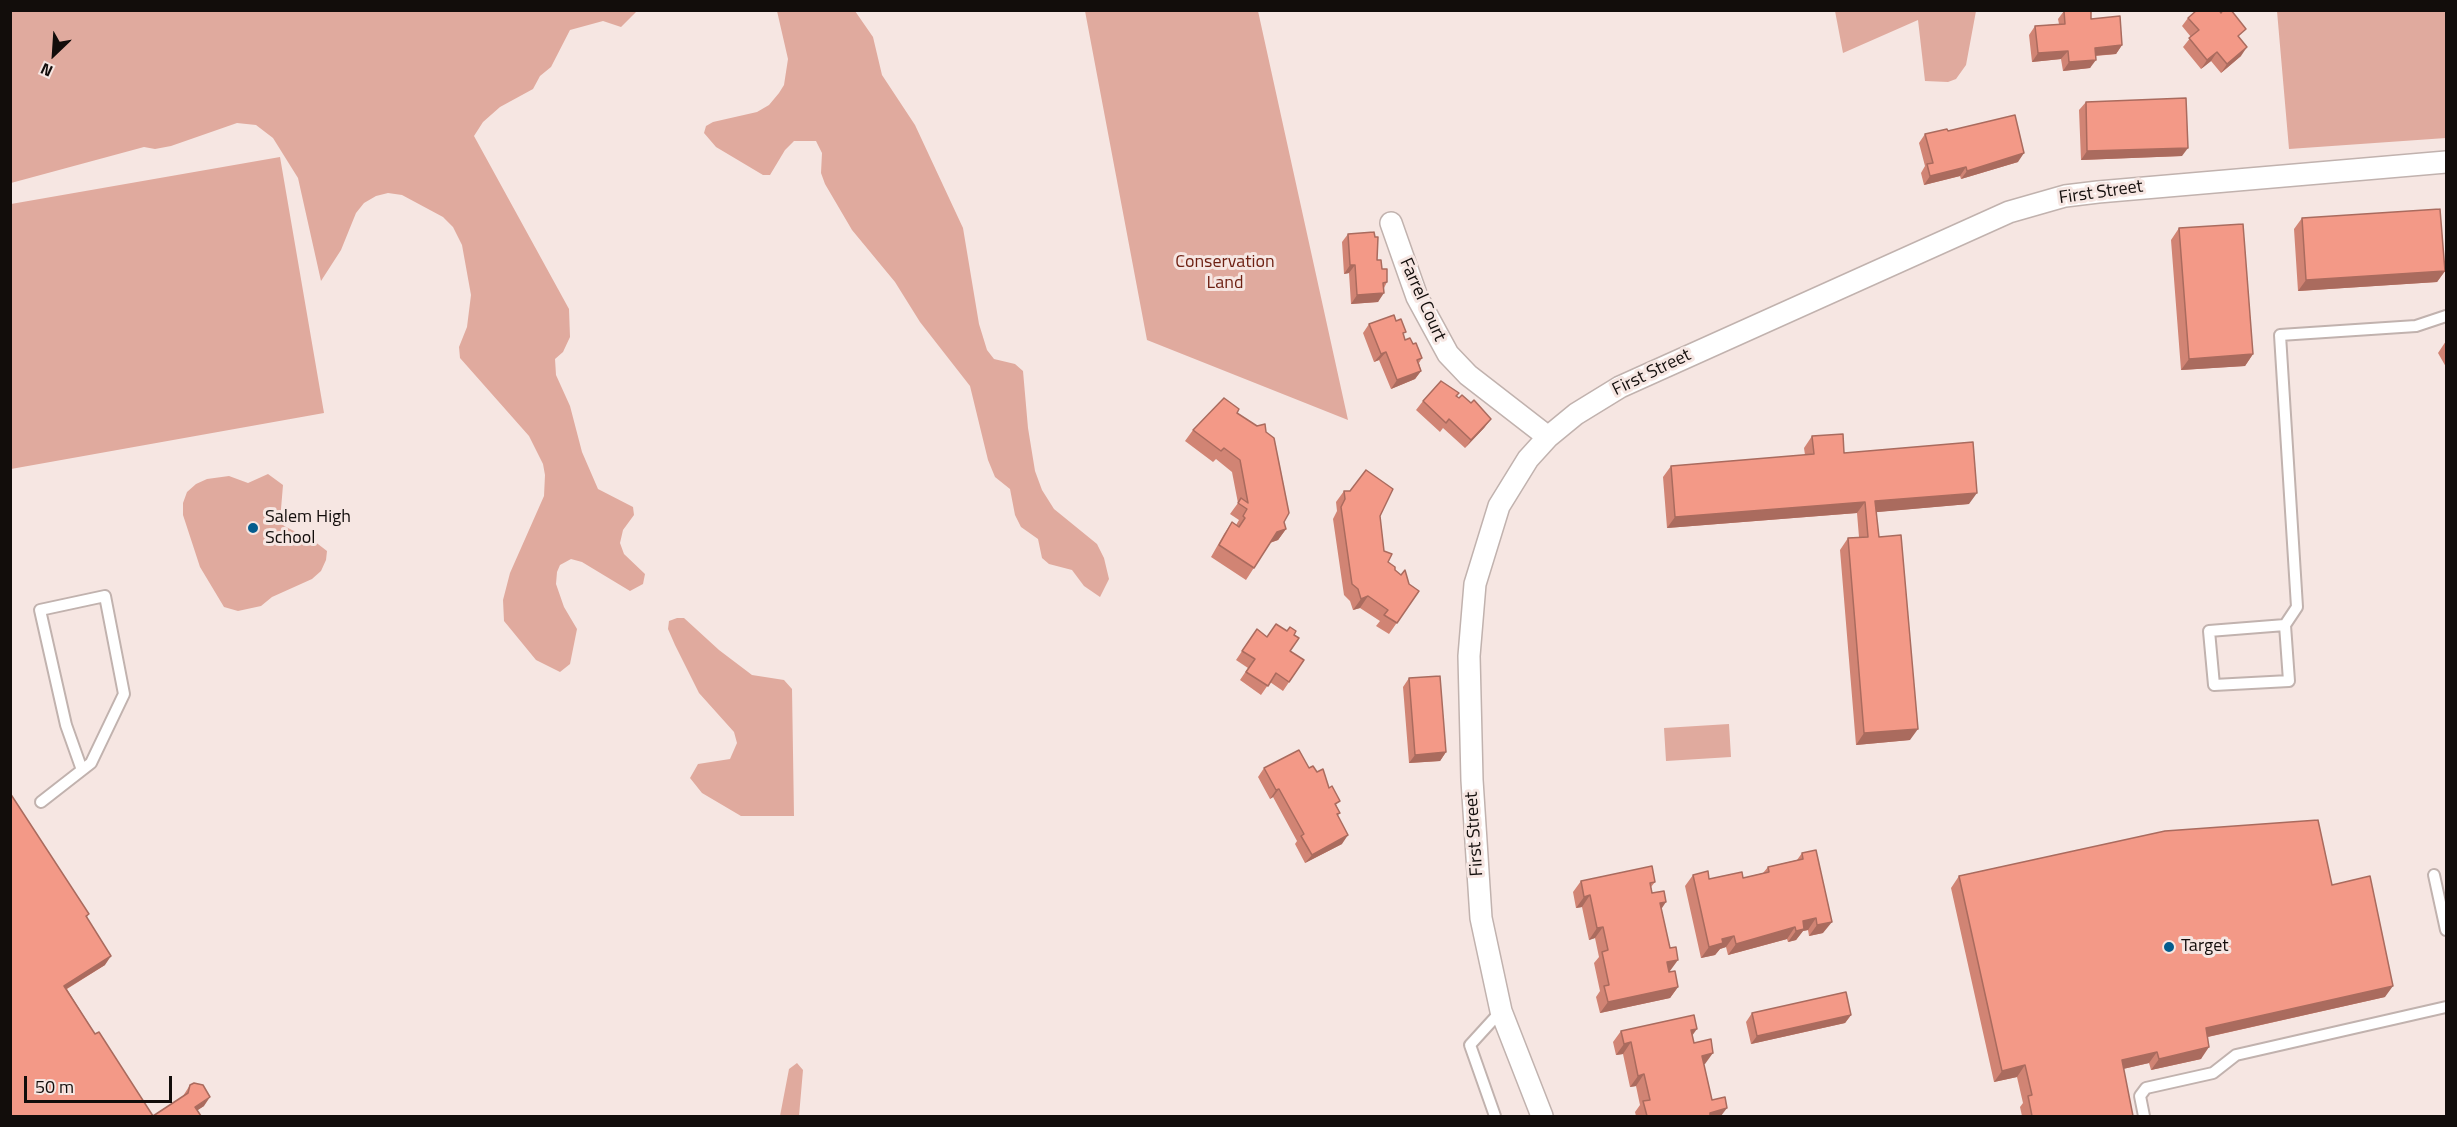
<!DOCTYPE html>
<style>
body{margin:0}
#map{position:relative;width:2457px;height:1127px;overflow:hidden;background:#f6e6e2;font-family:"Titillium Web",sans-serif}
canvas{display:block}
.frame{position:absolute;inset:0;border:12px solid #120d0b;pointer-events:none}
.north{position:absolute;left:24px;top:24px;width:60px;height:60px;-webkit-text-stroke:4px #f6e6e2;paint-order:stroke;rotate:205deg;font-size:16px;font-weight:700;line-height:24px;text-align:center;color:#120d0b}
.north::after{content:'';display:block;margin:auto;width:21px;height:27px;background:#120d0b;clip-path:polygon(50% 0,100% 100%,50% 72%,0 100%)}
.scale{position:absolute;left:24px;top:1076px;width:148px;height:27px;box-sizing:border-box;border:3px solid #120d0b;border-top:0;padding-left:8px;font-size:18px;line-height:21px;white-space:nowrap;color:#120d0b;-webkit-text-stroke:4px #f6e6e2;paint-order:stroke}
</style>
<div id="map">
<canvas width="2457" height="1127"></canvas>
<div class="frame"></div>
<div class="north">N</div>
<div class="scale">50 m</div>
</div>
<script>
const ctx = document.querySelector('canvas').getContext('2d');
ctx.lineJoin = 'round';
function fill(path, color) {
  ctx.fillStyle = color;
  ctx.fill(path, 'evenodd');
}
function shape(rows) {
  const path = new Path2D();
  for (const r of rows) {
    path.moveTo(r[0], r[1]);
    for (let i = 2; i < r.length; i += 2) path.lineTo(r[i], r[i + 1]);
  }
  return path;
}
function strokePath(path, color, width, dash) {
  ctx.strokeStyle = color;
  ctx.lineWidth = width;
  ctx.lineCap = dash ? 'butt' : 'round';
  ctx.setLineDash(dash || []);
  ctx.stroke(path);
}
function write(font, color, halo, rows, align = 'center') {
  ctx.font = font + ' "Titillium Web",sans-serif';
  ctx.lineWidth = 6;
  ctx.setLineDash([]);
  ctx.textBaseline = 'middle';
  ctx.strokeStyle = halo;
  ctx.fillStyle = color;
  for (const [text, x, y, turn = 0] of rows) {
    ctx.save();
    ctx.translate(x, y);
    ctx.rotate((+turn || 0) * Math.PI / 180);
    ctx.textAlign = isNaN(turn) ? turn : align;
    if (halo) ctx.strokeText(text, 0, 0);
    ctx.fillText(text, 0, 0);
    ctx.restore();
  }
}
fill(shape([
 [11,10,642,11,636,12,621,27,603,21,570,30,551,67,540,76,533,89,500,107,483,122,474,136,569,309,570,337,563,352,555,359,556,375,570,406,582,452,598,489,633,507,634,515,623,530,620,543,624,554,645,574,643,584,630,591,582,562,571,559,560,565,557,572,556,584,564,607,577,629,570,664,560,672,536,660,504,621,503,600,510,573,544,496,545,475,543,464,529,436,460,358,459,347,467,327,471,295,462,245,453,227,443,217,402,195,388,193,376,196,364,203,356,213,341,250,321,281,298,178,273,138,256,125,237,123,171,146,155,149,144,147,11,183],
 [777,11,855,11,873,37,882,75,915,125,963,228,979,324,987,350,994,359,1015,364,1023,371,1028,428,1035,471,1042,490,1054,509,1097,544,1104,558,1109,579,1100,597,1084,586,1072,570,1049,564,1042,558,1038,539,1021,527,1015,515,1010,489,995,477,988,460,970,386,920,322,895,282,852,230,825,184,821,173,822,153,816,141,794,141,785,150,770,175,763,175,716,147,704,133,706,126,713,122,757,112,769,105,779,93,784,85,788,59],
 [1085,11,1258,11,1348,420,1147,340],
 [1835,11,1835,10,1976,11,1966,65,1956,79,1948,82,1925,81,1918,20,1843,53],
 [2277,11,2446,11,2446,138,2289,149],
 [280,157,324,413,11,469,11,204],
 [268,474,283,485,280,521,284,526,314,541,327,551,326,560,321,571,312,579,272,597,261,606,238,611,224,607,200,567,183,515,183,503,187,492,196,484,207,479,229,476,248,483],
 [677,618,684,618,719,650,752,675,784,680,792,689,794,816,741,816,702,793,690,778,698,764,730,759,737,743,734,732,699,693,675,645,668,629,669,621],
 [1729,724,1731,757,1666,761,1664,728],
 [797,1063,803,1070,799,1116,780,1116,789,1069]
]), '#e0aa9e');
const lane = shape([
 [2285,625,2209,631,2214,685,2289,681,2285,625,2297,607,2280,335,2416,326,2446,316],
 [41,802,91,763,124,694,105,596,40,610,66,725,82,770],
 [2434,875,2446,930],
 [1495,1116,1470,1045,1501,1011],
 [2144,1116,2140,1096,2146,1088,2213,1073,2236,1055,2446,1007]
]);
const street = shape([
 [1391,223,1417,297,1448,354,1468,375,1548,437],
 [1542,1116,1501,1011,1481,918,1472,780,1469,656,1475,584,1499,506,1528,459,1548,437,1576,414,1620,387,2009,212,2065,196,2098,192,2446,162]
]);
strokePath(lane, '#c1b2ae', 14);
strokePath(street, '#c1b2ae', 24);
strokePath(lane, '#fff', 10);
strokePath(street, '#fff', 21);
fill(shape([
 [2064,11,2091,19,2122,45,2116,54,2096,56,2090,68,2063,71,2061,59,2032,62,2029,35,2035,26,2059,24,2058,19],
 [2188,18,2239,38,2241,56,2221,73,2211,61,2201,69,2183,47,2191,37,2182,26],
 [2086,102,2182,156,2081,160,2079,110],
 [1948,131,2018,162,1961,179,1960,176,1924,185,1921,173,1925,166,1919,143,1925,134],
 [2302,218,2445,271,2437,282,2298,291,2294,229],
 [2179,228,2253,354,2245,366,2181,370,2171,240],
 [1348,234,1382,269,1387,282,1384,288,1378,302,1351,304,1349,273,1344,274,1342,242],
 [1369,324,1404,336,1405,340,1413,344,1422,358,1419,363,1421,371,1415,379,1391,389,1379,360,1374,362,1363,333],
 [2446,341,2446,367,2438,353],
 [1459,393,1457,396,1459,398,1471,403,1491,419,1484,428,1465,448,1443,428,1440,432,1416,410,1423,401],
 [1237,413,1284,522,1286,529,1278,540,1270,543,1246,580,1211,557,1224,534,1232,522,1236,525,1239,520,1230,514,1238,503,1232,472,1216,459,1213,462,1185,441,1193,430],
 [1812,436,1844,453,1969,504,1876,512,1879,537,1910,740,1856,745,1840,550,1848,538,1859,537,1857,513,1667,528,1663,477,1671,466,1805,455,1804,448],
 [1344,491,1380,516,1384,551,1388,562,1395,570,1409,584,1419,591,1389,634,1376,626,1380,621,1360,608,1353,610,1350,601,1344,595,1333,519,1337,511,1336,502],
 [1257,629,1267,637,1294,635,1290,651,1304,660,1283,691,1270,682,1261,695,1240,680,1248,668,1236,660],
 [1409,678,1446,752,1440,761,1409,763,1403,687],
 [1264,768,1309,768,1317,772,1329,788,1340,813,1337,816,1342,844,1305,863,1295,844,1297,841,1273,797,1270,799,1258,777],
 [10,793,89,914,87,917,105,965,67,989,95,1034,153,1116,183,1096,190,1085,204,1106,197,1110,201,1116,10,1116],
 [1802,853,1823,933,1809,936,1808,930,1803,931,1796,940,1788,942,1787,939,1728,955,1726,947,1720,949,1715,955,1701,958,1685,886,1693,875,1709,879,1743,878,1763,873,1768,867,1797,860],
 [1959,876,2332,885,2385,997,2208,1037,2201,1059,2151,1070,2149,1063,2123,1069,2133,1116,2022,1116,2020,1107,2023,1103,2017,1077,1994,1082,1951,888],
 [1581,881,1655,882,1651,887,1652,893,1661,909,1670,971,1669,971,1678,987,1670,998,1600,1013,1596,997,1600,991,1594,963,1599,957,1595,938,1589,940,1582,907,1576,908,1573,892],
 [1752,1013,1851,1015,1845,1023,1751,1044,1746,1022],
 [1621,1031,1692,1036,1694,1043,1705,1064,1704,1064,1712,1100,1721,1116,1636,1116,1635,1112,1640,1105,1636,1086,1630,1087,1623,1054,1616,1055,1613,1042]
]), '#d18474');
fill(shape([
 [2122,45,2116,54,2089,56,2095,48],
 [2247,47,2241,56,2221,73,2227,64],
 [2068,51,2061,59,2032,62,2038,53],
 [2217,52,2211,61,2201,69,2207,60],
 [2096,60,2090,68,2063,71,2069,62],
 [2188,148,2182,156,2081,160,2087,151],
 [2024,153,2018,162,1961,179,1967,171],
 [1966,167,1960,176,1924,185,1930,176],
 [1350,265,1355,265,1349,273,1344,274],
 [2445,271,2437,282,2298,291,2306,280],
 [1384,293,1378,302,1351,304,1357,295],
 [1386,352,1379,360,1374,362,1381,354],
 [2253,354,2245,366,2181,370,2189,359],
 [1421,371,1415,379,1391,389,1397,380],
 [1491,419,1484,428,1465,448,1471,440],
 [1977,493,1969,504,1867,513,1875,501],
 [1865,502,1857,513,1667,528,1675,517],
 [1286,529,1278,540,1269,543,1277,532],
 [1368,596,1360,608,1353,610,1361,599],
 [1918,729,1910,740,1856,745,1864,733],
 [1446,752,1440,761,1409,763,1415,755],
 [1279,789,1273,797,1270,799,1276,790],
 [1348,835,1342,844,1305,863,1312,855],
 [1590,895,1582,907,1576,908,1584,897],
 [1666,902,1658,914,1660,903],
 [1816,918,1808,930,1803,931,1796,940,1788,942,1803,921],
 [1832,922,1823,933,1809,936,1817,925],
 [1603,927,1595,938,1589,940,1597,928],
 [1795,927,1787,939,1728,955,1736,944],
 [1734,936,1726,947,1720,949,1715,955,1701,958,1709,947,1722,939],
 [111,956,105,965,58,994,64,986],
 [1678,960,1670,971,1659,973,1667,962],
 [2393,986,2385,997,2198,1039,2206,1028],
 [1678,987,1670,998,1600,1013,1608,1002],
 [1851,1015,1845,1023,1751,1044,1757,1036],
 [1697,1029,1689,1040,1691,1030],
 [1631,1042,1623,1054,1616,1055,1624,1044],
 [2209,1047,2201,1059,2151,1070,2159,1059],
 [2157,1052,2149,1063,2114,1071,2122,1060],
 [1713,1053,1705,1064,1694,1067,1702,1056],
 [2025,1065,2017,1077,1994,1082,2002,1071],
 [1644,1074,1636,1086,1630,1087,1638,1076],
 [210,1097,204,1106,189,1116,195,1107],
 [1727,1108,1721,1116,1707,1116,1710,1113]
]), '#aa6b5e');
const building = shape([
 [2091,10,2091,19,2120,16,2122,45,2095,48,2096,60,2069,62,2068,51,2038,53,2035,26,2065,24,2064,11,2091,10],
 [2197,10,2219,10,2221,13,2223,10,2231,10,2246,29,2238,36,2247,47,2227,64,2217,52,2207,60,2189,38,2199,30,2188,18,2197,10],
 [2186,98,2188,148,2087,151,2086,102,2186,98],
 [2015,115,2024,153,1967,171,1966,167,1930,176,1927,164,1933,163,1925,134,1947,129,1948,131,2015,115],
 [2440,209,2445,271,2306,280,2302,218,2440,209],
 [2243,224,2253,354,2189,359,2179,228,2243,224],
 [1374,232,1375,237,1378,237,1377,260,1381,260,1382,269,1387,269,1387,282,1383,283,1384,293,1357,295,1355,265,1350,265,1348,234,1374,232],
 [1394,315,1396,321,1401,319,1406,332,1403,333,1405,340,1410,338,1413,344,1416,343,1422,358,1417,360,1421,371,1397,380,1386,352,1381,354,1369,324,1394,315],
 [1441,381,1459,393,1456,396,1459,398,1462,395,1471,403,1474,400,1491,419,1471,440,1449,419,1446,423,1423,401,1441,381],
 [1224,398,1239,409,1237,413,1257,426,1265,424,1266,432,1274,438,1289,513,1284,522,1286,529,1277,532,1254,568,1219,545,1232,522,1239,527,1245,518,1243,516,1247,509,1238,503,1241,498,1248,503,1240,460,1224,448,1221,451,1193,430,1224,398],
 [1843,434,1844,453,1973,442,1977,493,1875,501,1879,537,1901,535,1918,729,1864,733,1848,538,1868,537,1865,502,1675,517,1671,466,1814,454,1812,436,1843,434],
 [1366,470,1393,489,1380,516,1384,551,1392,554,1388,562,1395,567,1395,570,1401,575,1405,570,1409,584,1419,591,1397,623,1384,615,1388,610,1368,596,1361,599,1358,589,1352,584,1341,507,1345,499,1344,491,1350,491,1366,470],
 [1276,624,1287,631,1290,627,1296,631,1294,635,1299,638,1290,651,1304,660,1289,682,1276,673,1268,686,1246,672,1255,659,1242,651,1257,629,1267,637,1276,624],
 [1440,676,1446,752,1415,755,1409,678,1440,676],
 [1299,750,1309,768,1313,766,1317,772,1323,769,1329,788,1332,786,1340,801,1335,804,1340,813,1337,814,1348,835,1312,855,1301,836,1304,834,1279,789,1276,790,1264,768,1299,750],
 [10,793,89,914,86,916,111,956,64,986,95,1034,99,1032,153,1116,188,1093,190,1085,194,1083,203,1085,210,1097,195,1107,201,1116,10,1116,10,793],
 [2318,820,2332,885,2370,876,2393,986,2206,1028,2209,1047,2159,1059,2157,1052,2122,1060,2133,1116,2032,1116,2028,1096,2032,1095,2025,1065,2002,1071,1959,876,2165,831,2318,820],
 [1816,850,1832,922,1817,925,1816,918,1803,921,1804,929,1796,931,1795,927,1736,944,1734,936,1722,939,1723,943,1709,947,1693,875,1708,871,1709,879,1742,872,1743,878,1769,872,1768,867,1803,859,1802,853,1816,850],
 [1652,866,1655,882,1650,883,1652,893,1664,891,1666,902,1660,903,1670,948,1676,947,1678,960,1667,962,1669,972,1675,971,1678,987,1608,1002,1604,986,1609,985,1602,952,1608,950,1603,927,1597,928,1590,895,1584,897,1581,881,1652,866],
 [1846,992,1851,1015,1757,1036,1752,1013,1846,992],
 [1694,1015,1697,1029,1691,1030,1694,1043,1711,1039,1713,1053,1702,1056,1712,1100,1725,1097,1727,1108,1710,1113,1710,1116,1647,1116,1643,1101,1650,1100,1644,1074,1638,1076,1631,1042,1624,1044,1621,1031,1694,1015]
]);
fill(building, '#f39987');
strokePath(building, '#aa6b5e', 1.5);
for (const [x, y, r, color] of [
 [253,528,6,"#035c8e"],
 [2169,947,6,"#035c8e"]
]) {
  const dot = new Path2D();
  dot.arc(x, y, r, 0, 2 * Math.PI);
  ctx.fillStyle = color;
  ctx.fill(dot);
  strokePath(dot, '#f6e6e2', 2);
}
write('18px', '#120d0b', '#f6e6e2', [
 ["First Street",2101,193,-8],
 ["Farrel Court",1422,300,66],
 ["First Street",1652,373,-26],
 ["First Street",1475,834,-94]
]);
write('18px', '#6d1f11', '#f6e6e2', [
 ["Conservation",1225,263],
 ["Land",1225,284]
]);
write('18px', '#120d0b', '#f6e6e2', [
 ["Salem High",265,518],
 ["School",265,539],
 ["Target",2181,947]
], 'left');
</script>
